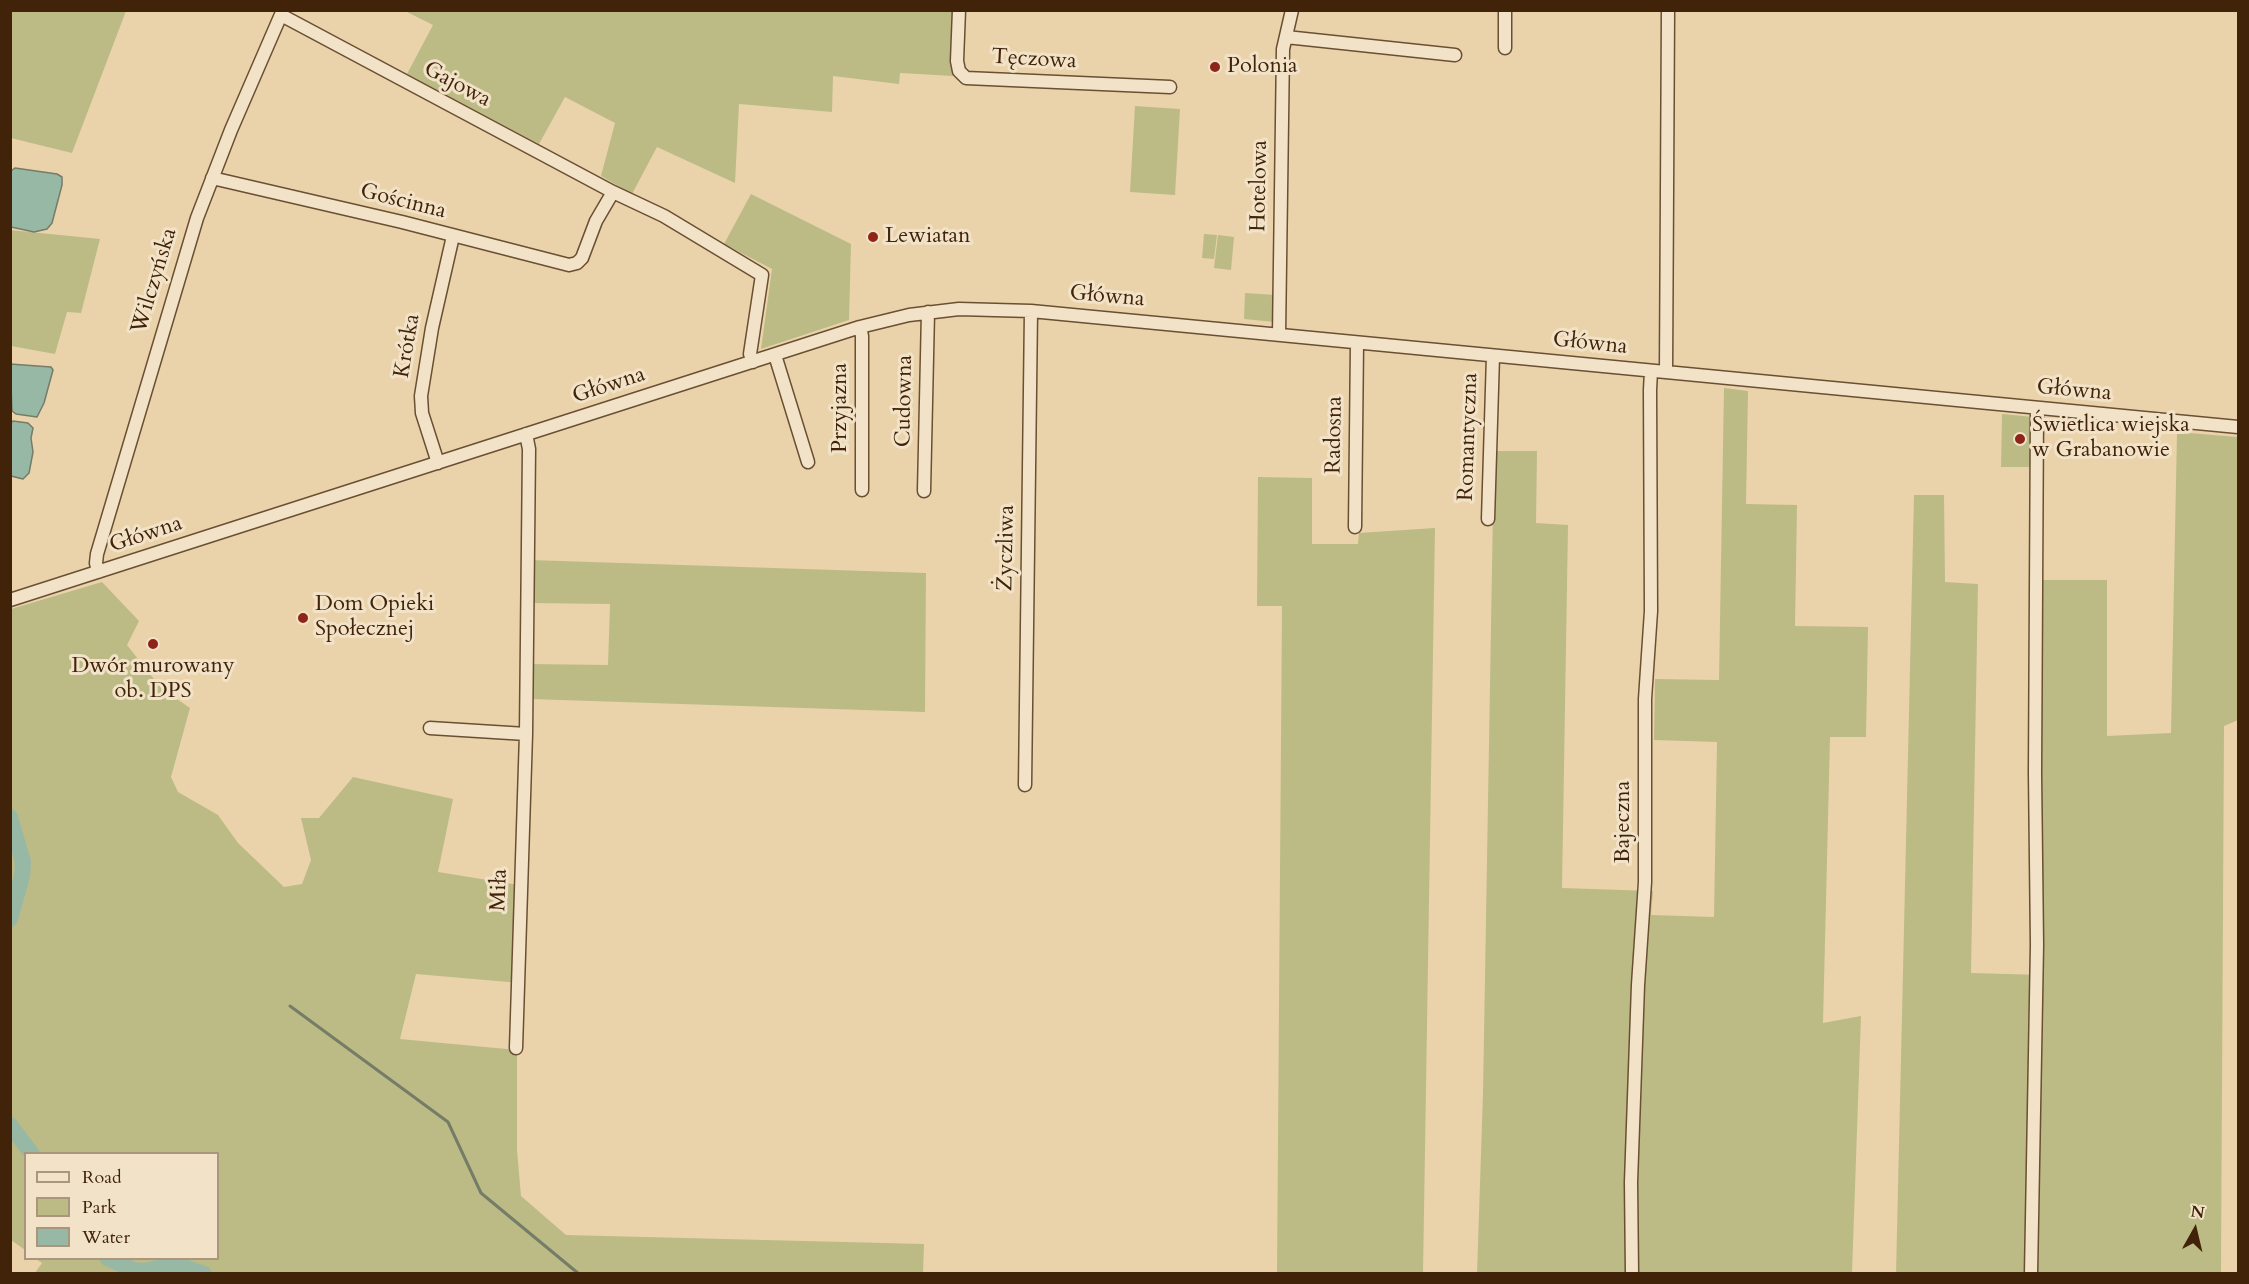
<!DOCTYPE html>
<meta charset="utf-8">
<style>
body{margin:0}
#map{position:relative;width:2249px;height:1284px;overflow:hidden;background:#ead3ab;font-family:Cardo,serif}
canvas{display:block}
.frame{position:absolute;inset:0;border:12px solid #402309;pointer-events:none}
.legend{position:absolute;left:24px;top:1152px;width:195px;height:108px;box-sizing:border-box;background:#f1e2c8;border:2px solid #aa967c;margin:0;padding:8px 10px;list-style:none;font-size:18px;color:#402309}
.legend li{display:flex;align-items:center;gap:12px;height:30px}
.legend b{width:30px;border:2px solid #aa967c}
.north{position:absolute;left:2165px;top:1200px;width:60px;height:60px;-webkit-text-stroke:4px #f1e2c8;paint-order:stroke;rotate:8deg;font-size:16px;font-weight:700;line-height:24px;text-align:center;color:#402309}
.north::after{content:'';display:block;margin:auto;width:21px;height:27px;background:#402309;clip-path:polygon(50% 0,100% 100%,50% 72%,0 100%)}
</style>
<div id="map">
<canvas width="2249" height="1284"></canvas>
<div class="frame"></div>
<ul class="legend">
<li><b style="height:8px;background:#f1e2c8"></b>Road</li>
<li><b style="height:16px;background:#bcbb85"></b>Park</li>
<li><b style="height:16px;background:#98b8a6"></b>Water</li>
</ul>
<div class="north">N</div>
</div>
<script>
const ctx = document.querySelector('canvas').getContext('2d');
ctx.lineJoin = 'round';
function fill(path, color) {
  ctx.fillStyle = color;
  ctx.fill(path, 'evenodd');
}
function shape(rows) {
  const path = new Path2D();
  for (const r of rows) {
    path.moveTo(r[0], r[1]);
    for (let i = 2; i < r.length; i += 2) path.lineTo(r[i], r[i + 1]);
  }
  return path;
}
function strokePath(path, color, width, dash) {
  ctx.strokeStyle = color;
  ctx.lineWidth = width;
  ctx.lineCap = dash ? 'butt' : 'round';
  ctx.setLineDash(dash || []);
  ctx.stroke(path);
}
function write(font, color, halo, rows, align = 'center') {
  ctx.font = font + ' Cardo,serif';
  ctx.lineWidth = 6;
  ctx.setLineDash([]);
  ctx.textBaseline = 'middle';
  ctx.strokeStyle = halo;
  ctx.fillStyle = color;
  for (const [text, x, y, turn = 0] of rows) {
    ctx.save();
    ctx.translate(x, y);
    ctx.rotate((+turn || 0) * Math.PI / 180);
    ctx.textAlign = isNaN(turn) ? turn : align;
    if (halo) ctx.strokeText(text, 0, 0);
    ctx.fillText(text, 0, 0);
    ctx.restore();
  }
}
fill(shape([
 [11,11,126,11,72,153,11,138],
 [405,11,955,11,953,76,900,73,899,84,833,76,832,112,739,104,735,183,657,147,632,194,601,176,615,123,565,97,539,144,407,74,433,25],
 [1135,106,1180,109,1175,195,1130,192],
 [751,194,851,244,849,320,761,349,772,269,724,244],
 [10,230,100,239,81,313,67,312,55,354,11,346],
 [1204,234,1217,235,1214,259,1202,258],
 [1218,235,1234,237,1231,270,1214,268],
 [1245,293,1276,295,1275,322,1244,319],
 [1724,388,1748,391,1746,504,1797,505,1795,626,1868,627,1866,737,1830,737,1823,1023,1861,1016,1852,1273,1477,1274,1483,1093,1494,451,1537,451,1536,523,1568,525,1562,888,1653,891,1651,915,1714,917,1717,742,1654,740,1655,679,1719,680],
 [2002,414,2033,417,2032,467,2001,467],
 [2177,432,2238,437,2238,720,2224,726,2221,1273,1896,1274,1914,495,1944,495,1945,582,1978,584,1971,973,2042,975,2042,580,2107,580,2107,736,2171,733],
 [1258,477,1312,478,1312,544,1358,544,1359,533,1435,528,1423,1273,1277,1273,1282,606,1257,606],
 [530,560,926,573,925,712,530,699,530,664,608,665,610,604,530,603],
 [102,582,139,621,127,645,161,688,190,708,171,777,178,792,218,815,238,843,284,887,302,884,311,860,301,818,319,818,353,777,453,799,438,872,525,886,520,983,416,974,400,1039,517,1050,517,1150,521,1196,566,1235,924,1244,923,1274,35,1273,42,1263,36,1259,218,1258,218,1154,26,1154,25,1250,11,1240,11,609]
]), '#bcbb85');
const water = shape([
 [15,168,57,174,62,177,62,185,52,223,47,229,34,232,11,227,11,171,15,168],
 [10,364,51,367,53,370,44,403,37,417,16,414,12,411,10,364],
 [13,421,28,423,33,428,31,438,33,452,29,473,23,479,11,476,10,424,13,421]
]);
fill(water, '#98b8a6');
strokePath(water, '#757c67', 1.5);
strokePath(shape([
 [290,1006,448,1122,481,1193,579,1274]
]), '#757c67', 3);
strokePath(shape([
 [10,817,23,862,22,876,10,919],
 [10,1125,32,1154],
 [107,1258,134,1270,144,1271,162,1267,174,1266,187,1268,204,1274]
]), '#98b8a6', 16);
const minor = shape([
 [959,10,957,61,959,71,966,78,1170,87],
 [281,15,613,192,664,216,762,275,750,354,753,362],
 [1286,37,1455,55],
 [1505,48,1505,10],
 [212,178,402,222,569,265,577,263,582,258,596,221,613,192],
 [860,327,862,336,862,490],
 [1279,335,1283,49,1292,10],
 [775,355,808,462],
 [1666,372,1668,10],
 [438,463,422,413,421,396,432,328,453,236],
 [924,491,928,312],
 [1488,519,1493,356],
 [1355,527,1357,343],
 [98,572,96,563,97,554,197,218,231,130,283,10],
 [10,600,860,327,909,315,959,309,1031,311,2238,427],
 [430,728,526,734],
 [1025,785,1031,311],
 [516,1048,526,734,529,449,526,434],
 [1632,1274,1631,1182,1638,985,1645,882,1645,699,1651,611,1650,390,1651,371],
 [2031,1274,2037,945,2035,773,2037,408]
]);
strokePath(minor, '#6a4f32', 15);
strokePath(minor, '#f1e2c8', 12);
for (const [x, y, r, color] of [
 [1215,67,6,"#8f2418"],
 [873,237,6,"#8f2418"],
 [2020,439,6,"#8f2418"],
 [303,618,6,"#8f2418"],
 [153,644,6,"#8f2418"]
]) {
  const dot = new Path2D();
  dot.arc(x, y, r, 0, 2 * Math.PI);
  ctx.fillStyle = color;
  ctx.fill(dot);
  strokePath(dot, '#f1e2c8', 2);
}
write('22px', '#402309', '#f1e2c8', [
 ["Tęczowa",1034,60,3],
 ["Gajowa",457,85,28],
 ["Hotelowa",1260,186,-89],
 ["Gościnna",403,202,14],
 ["Wilczyńska",155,281,-73],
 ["Główna",1107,297,5],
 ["Główna",1590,344,6],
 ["Krótka",408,346,-80],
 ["Główna",609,386,-18],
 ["Główna",2074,391,5],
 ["Cudowna",905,401,-89],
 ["Przyjazna",841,408,-90],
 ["Radosna",1335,435,-89],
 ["Romantyczna",1469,437,-88],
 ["Główna",146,535,-18],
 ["Życzliwa",1007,548,-89],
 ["Bajeczna",1624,822,-90],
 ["Miła",500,890,-88]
]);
write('22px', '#402309', '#f1e2c8', [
 ["Polonia",1227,67],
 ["Lewiatan",885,237],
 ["Świetlica wiejska",2032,426],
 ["w Grabanowie",2032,451],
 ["Dom Opieki",315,605],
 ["Społecznej",315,630],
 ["Dwór murowany",153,667,"center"],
 ["ob. DPS",153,692,"center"]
], 'left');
</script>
